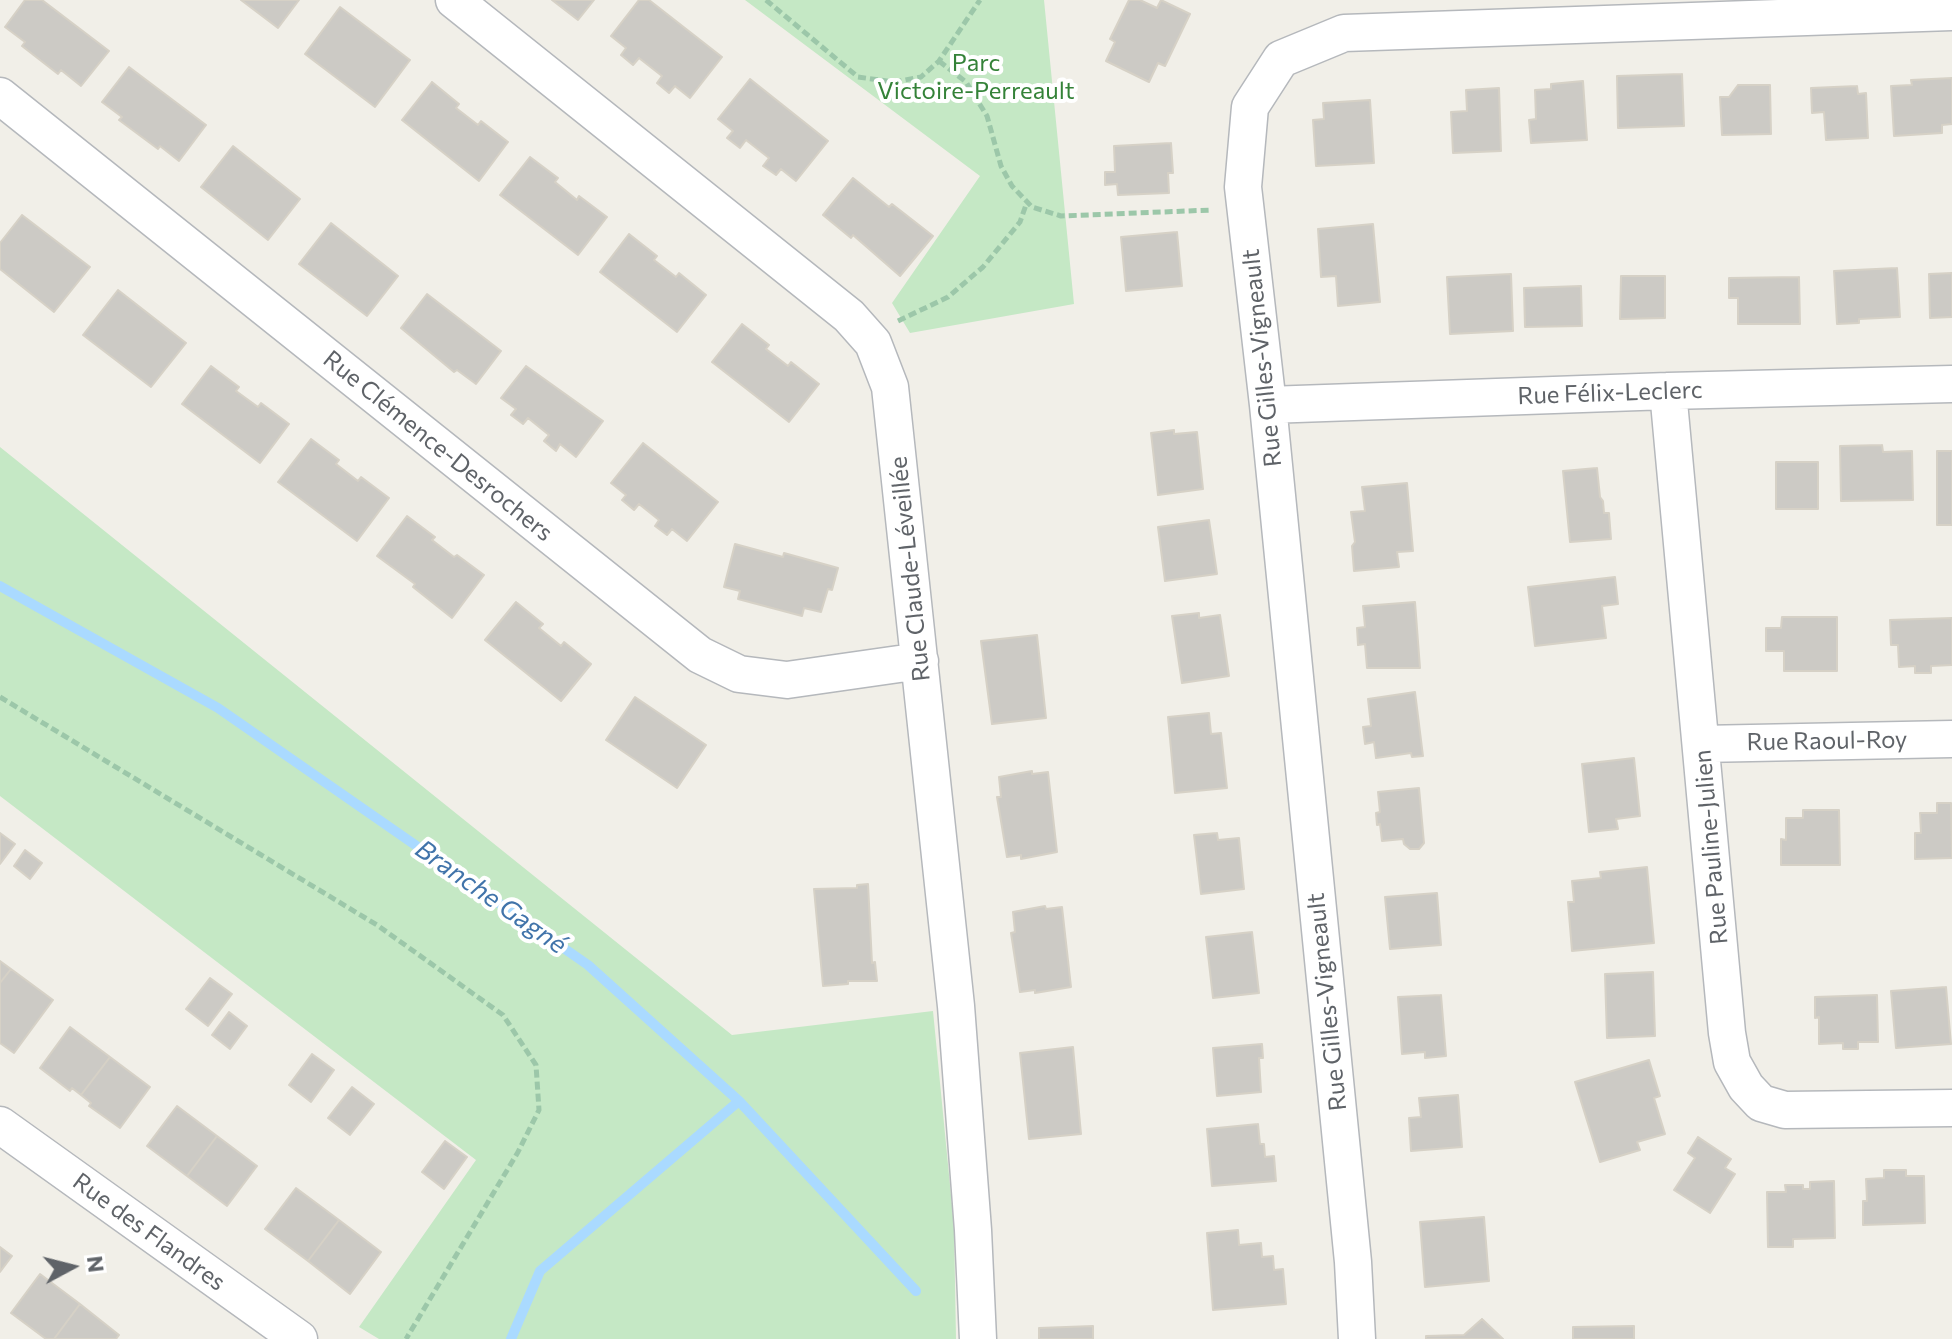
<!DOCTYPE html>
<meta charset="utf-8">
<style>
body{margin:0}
#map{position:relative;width:1952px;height:1339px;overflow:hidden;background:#f1efe8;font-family:Commissioner,sans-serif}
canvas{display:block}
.north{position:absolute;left:32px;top:1227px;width:80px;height:80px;-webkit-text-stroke:6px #fff;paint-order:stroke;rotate:83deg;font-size:22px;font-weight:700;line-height:32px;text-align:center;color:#5f6368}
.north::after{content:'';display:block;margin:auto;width:28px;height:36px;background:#5f6368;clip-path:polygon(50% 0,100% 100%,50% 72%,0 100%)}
</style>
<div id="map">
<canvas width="1952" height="1339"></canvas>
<div class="north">N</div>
</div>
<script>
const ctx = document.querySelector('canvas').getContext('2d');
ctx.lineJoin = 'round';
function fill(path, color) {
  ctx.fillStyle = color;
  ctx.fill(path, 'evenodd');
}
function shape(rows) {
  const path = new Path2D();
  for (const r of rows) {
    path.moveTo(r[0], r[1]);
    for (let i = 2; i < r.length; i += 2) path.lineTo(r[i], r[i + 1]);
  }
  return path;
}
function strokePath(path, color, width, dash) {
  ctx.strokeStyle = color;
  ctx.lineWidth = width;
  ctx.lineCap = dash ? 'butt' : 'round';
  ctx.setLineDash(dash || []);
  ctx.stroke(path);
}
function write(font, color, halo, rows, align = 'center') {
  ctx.font = font + ' Commissioner,sans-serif';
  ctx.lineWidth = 8;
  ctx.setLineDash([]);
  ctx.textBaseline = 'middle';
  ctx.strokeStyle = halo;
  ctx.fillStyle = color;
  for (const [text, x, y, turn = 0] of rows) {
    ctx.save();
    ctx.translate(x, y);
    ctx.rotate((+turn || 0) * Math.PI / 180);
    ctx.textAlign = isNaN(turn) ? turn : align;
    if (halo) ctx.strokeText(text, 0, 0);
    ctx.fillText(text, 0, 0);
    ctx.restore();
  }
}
fill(shape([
 [745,0,1044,0,1074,304,910,333,892,303,980,176],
 [0,447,732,1035,933,1011,954,1226,956,1339,379,1339,359,1327,476,1160,0,796]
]), '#c5e8c5');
strokePath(shape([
 [0,586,218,708,588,965,739,1101,916,1291],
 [511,1339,540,1271,739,1101]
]), '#aadaff', 10);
const building = shape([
 [25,0,42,0,109,51,81,86,61,70,58,74,22,46,25,42,5,27,25,0],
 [241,0,299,0,278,28,241,0],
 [552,0,594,0,578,20,552,0],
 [639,0,649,0,722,57,690,98,675,86,669,93,657,83,662,76,639,58,633,65,621,55,626,48,611,36,639,0],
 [1129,0,1140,0,1157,8,1161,0,1190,14,1165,66,1158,63,1149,82,1106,61,1115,42,1110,39,1129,0],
 [340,7,410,60,375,107,305,54,340,7],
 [129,67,206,125,179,161,160,146,158,149,119,120,122,117,102,102,129,67],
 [1682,74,1684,126,1618,128,1617,76,1682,74],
 [1952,78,1952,124,1942,125,1942,133,1894,136,1891,86,1912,85,1911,80,1952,78],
 [750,79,828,141,796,181,781,169,776,175,763,166,769,158,746,140,740,148,727,138,733,131,718,119,750,79],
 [1583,81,1587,140,1531,143,1529,120,1536,119,1535,90,1551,89,1551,84,1583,81],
 [432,82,459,104,456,108,478,125,481,121,508,142,479,181,402,120,432,82],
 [1738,85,1770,85,1771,134,1722,135,1720,97,1729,97,1738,85],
 [1857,86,1858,94,1866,93,1868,138,1826,140,1824,112,1812,113,1811,88,1857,86],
 [1499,88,1501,151,1453,153,1451,112,1467,111,1466,90,1499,88],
 [1370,100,1374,163,1316,166,1313,120,1324,119,1323,103,1370,100],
 [1171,143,1173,173,1168,173,1169,193,1118,195,1117,184,1105,185,1105,172,1115,172,1114,146,1171,143],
 [233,146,300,199,268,240,201,187,233,146],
 [530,157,558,178,555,182,577,200,579,196,607,217,578,255,500,195,530,157],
 [853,178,889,207,892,204,933,236,900,276,853,235,851,238,823,215,853,178],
 [22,215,90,267,54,312,0,269,0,243,22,215],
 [331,223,398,276,367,316,299,264,331,223],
 [1373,224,1380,302,1338,306,1336,276,1321,277,1318,229,1373,224],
 [1177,232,1182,286,1126,291,1121,237,1177,232],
 [629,234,657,256,654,260,676,277,679,273,706,295,677,332,600,272,629,234],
 [1897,268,1900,317,1859,319,1859,323,1837,324,1834,271,1897,268],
 [1952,273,1952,317,1930,318,1929,274,1952,273],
 [1511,274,1513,331,1450,334,1447,277,1511,274],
 [1621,276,1665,276,1665,318,1620,319,1621,276],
 [1799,277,1800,324,1738,324,1738,298,1729,298,1729,278,1799,277],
 [1581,286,1582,326,1525,327,1524,288,1581,286],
 [118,290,186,343,151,387,83,335,118,290],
 [427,294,501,351,476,384,457,370,454,372,401,328,427,294],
 [742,324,769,345,766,349,788,366,791,362,819,384,789,422,712,362,742,324],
 [211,366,239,387,236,391,258,407,261,403,289,424,260,463,182,404,211,366],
 [526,366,603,421,576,457,560,444,556,451,544,441,549,435,528,418,523,424,511,415,516,409,501,398,526,366],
 [1174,430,1174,434,1197,432,1203,489,1158,495,1151,433,1174,430],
 [311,439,339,460,336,464,358,481,361,477,389,498,357,541,278,482,311,439],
 [643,443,718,502,687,541,672,529,667,535,655,526,659,520,639,504,634,510,622,500,626,495,611,483,643,443],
 [1882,445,1883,452,1912,451,1913,500,1841,501,1840,446,1882,445],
 [1937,451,1952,451,1952,525,1937,525,1937,451],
 [1776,462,1818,462,1818,509,1776,509,1776,462],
 [1597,468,1600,497,1603,501,1604,513,1609,513,1611,539,1570,542,1563,471,1597,468],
 [1407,483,1413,551,1397,552,1399,567,1354,571,1352,546,1355,542,1351,512,1365,511,1362,487,1407,483],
 [407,516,435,537,432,540,454,557,457,555,484,575,452,618,413,587,415,584,377,556,407,516],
 [1209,520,1217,574,1165,581,1158,527,1209,520],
 [735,544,783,557,784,553,838,568,832,590,828,589,821,612,804,608,802,616,738,599,740,591,724,587,735,544],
 [1615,577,1618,604,1602,606,1606,638,1535,646,1528,587,1615,577],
 [516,602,543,624,539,628,561,646,564,642,591,664,561,701,485,640,516,602],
 [1415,602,1420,668,1367,668,1365,644,1358,645,1357,628,1365,627,1363,606,1415,602],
 [1199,613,1199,618,1220,615,1229,676,1182,683,1172,616,1199,613],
 [1782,617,1837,617,1837,671,1784,671,1784,651,1766,651,1766,628,1781,628,1782,617],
 [1952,618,1952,665,1931,666,1931,673,1915,673,1915,666,1899,667,1898,645,1891,645,1890,620,1952,618],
 [1037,635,1046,718,992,724,981,641,1037,635],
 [1415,692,1423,756,1412,757,1411,753,1376,758,1374,742,1365,744,1363,727,1371,726,1368,699,1415,692],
 [635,697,706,745,677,788,606,740,635,697],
 [1209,713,1211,734,1221,733,1227,788,1175,793,1168,717,1209,713],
 [1634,758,1640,816,1616,819,1618,829,1589,832,1582,764,1634,758],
 [1032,771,1032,774,1048,772,1057,852,1021,859,1021,855,1007,857,997,797,1001,797,999,777,1032,771],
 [1419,788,1424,843,1419,849,1410,849,1404,844,1403,839,1382,841,1380,824,1377,825,1376,813,1380,812,1378,792,1419,788],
 [1937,803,1951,803,1952,858,1915,859,1915,833,1921,833,1920,813,1937,813,1937,803],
 [1803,810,1839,810,1840,865,1781,865,1781,839,1786,840,1786,818,1803,818,1803,810],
 [0,833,15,844,0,864,0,833],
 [1217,833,1218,840,1239,838,1244,889,1201,894,1194,835,1217,833],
 [25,850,42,863,30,879,14,866,25,850],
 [1647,867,1654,943,1572,951,1568,902,1574,902,1572,881,1601,878,1600,872,1647,867],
 [868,884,872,963,875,962,877,981,848,981,848,984,823,986,814,889,857,888,857,885,868,884],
 [1437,893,1441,945,1390,949,1385,897,1437,893],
 [1045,906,1046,909,1062,907,1071,987,1035,993,1035,990,1020,992,1011,933,1015,932,1013,912,1045,906],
 [1252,932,1259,993,1213,998,1206,937,1252,932],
 [0,961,11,969,0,983,0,961],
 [11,969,53,1000,14,1053,0,1043,0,983,11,969],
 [1653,972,1655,1036,1607,1038,1605,974,1653,972],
 [210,978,232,994,208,1026,186,1009,210,978],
 [1946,987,1951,1044,1896,1048,1891,991,1946,987],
 [1441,995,1446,1056,1425,1058,1425,1052,1402,1054,1398,997,1441,995],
 [1877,995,1878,1042,1858,1042,1858,1049,1843,1049,1843,1043,1819,1044,1819,1017,1815,1018,1815,997,1877,995],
 [229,1012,247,1026,230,1049,212,1035,229,1012],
 [70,1027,110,1057,81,1095,72,1088,70,1091,40,1068,70,1027],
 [1262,1044,1263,1058,1259,1058,1261,1092,1217,1096,1213,1048,1262,1044],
 [1073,1047,1081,1134,1029,1139,1020,1053,1073,1047],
 [312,1054,334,1070,311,1102,289,1085,312,1054],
 [110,1057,150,1087,120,1128,89,1106,91,1103,81,1095,110,1057],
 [1649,1060,1660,1096,1654,1098,1665,1134,1637,1142,1640,1150,1600,1162,1575,1082,1649,1060],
 [352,1087,374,1104,350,1135,328,1118,352,1087],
 [1458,1095,1462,1147,1411,1151,1409,1118,1421,1117,1419,1098,1458,1095],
 [177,1106,217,1136,187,1176,147,1146,177,1106],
 [1258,1124,1260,1144,1264,1144,1265,1157,1274,1156,1276,1181,1212,1186,1207,1129,1258,1124],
 [217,1136,257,1166,227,1206,187,1176,217,1136],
 [1698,1137,1731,1159,1725,1168,1735,1174,1710,1213,1674,1190,1695,1158,1688,1153,1698,1137],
 [445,1141,467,1157,444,1189,422,1172,445,1141],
 [1884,1170,1906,1170,1906,1176,1924,1176,1925,1223,1863,1225,1863,1201,1867,1201,1866,1179,1884,1178,1884,1170],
 [1834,1181,1835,1238,1793,1239,1793,1247,1768,1247,1767,1192,1786,1192,1785,1185,1803,1185,1803,1189,1810,1189,1810,1182,1834,1181],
 [296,1188,339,1220,308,1261,265,1229,296,1188],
 [1484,1217,1489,1281,1425,1287,1420,1222,1484,1217],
 [339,1220,381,1252,350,1294,308,1261,339,1220],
 [1238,1230,1239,1245,1261,1243,1262,1257,1273,1256,1274,1270,1283,1269,1286,1304,1213,1310,1207,1233,1238,1230],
 [0,1247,12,1256,0,1272,0,1247],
 [40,1274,80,1304,54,1339,46,1339,11,1313,40,1274],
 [80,1304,119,1335,116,1339,54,1339,80,1304],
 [1482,1319,1503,1339,1426,1339,1426,1336,1464,1335,1482,1319],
 [1093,1326,1093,1339,1039,1339,1039,1328,1093,1326],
 [1634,1326,1634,1339,1573,1339,1573,1327,1634,1326]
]);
fill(building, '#cccac5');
strokePath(building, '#d6d1c6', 2);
const minor = shape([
 [454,0,849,316,873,343,890,387,956,1006,973,1230,978,1339],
 [0,96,700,655,739,674,787,680,920,661],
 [1668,391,1727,1033,1732,1062,1746,1087,1761,1103,1785,1110,1952,1108],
 [1268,405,1668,391,1952,384],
 [1701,744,1952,739],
 [0,1125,299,1339],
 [1357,1339,1353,1262,1268,405,1243,187,1250,107,1281,59,1344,33,1952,12]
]);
strokePath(minor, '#b5b8bc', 39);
strokePath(shape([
 [766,0,858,77,894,82,921,77,939,61,980,0],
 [939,61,966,82,987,116,1001,166,1012,186,1032,207,1061,216,1212,210],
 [898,321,948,297,983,267,1020,222,1027,202],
 [0,697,377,925,503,1015,536,1065,539,1110,518,1152,406,1339]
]), '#9cc7a9', 5, [8, 4]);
strokePath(minor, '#fff', 36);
write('24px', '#348238', '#fff', [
 ["Parc",976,63],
 ["Victoire-Perreault",976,91]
]);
write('24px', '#5f6368', '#fff', [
 ["Rue Gilles-Vigneault",1262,358,-96],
 ["Rue Félix-Leclerc",1610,393,-2],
 ["Rue Clémence-Desrochers",438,446,39],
 ["Rue Claude-Léveillée",910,569,-96],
 ["Rue Raoul-Roy",1827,741,-1],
 ["Rue Pauline-Julien",1711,847,-95],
 ["Rue Gilles-Vigneault",1327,1002,-96],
 ["Rue des Flandres",149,1232,36]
]);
write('italic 26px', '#4174aa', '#fff', [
 ["Branche Gagné",491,897,35]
]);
</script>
